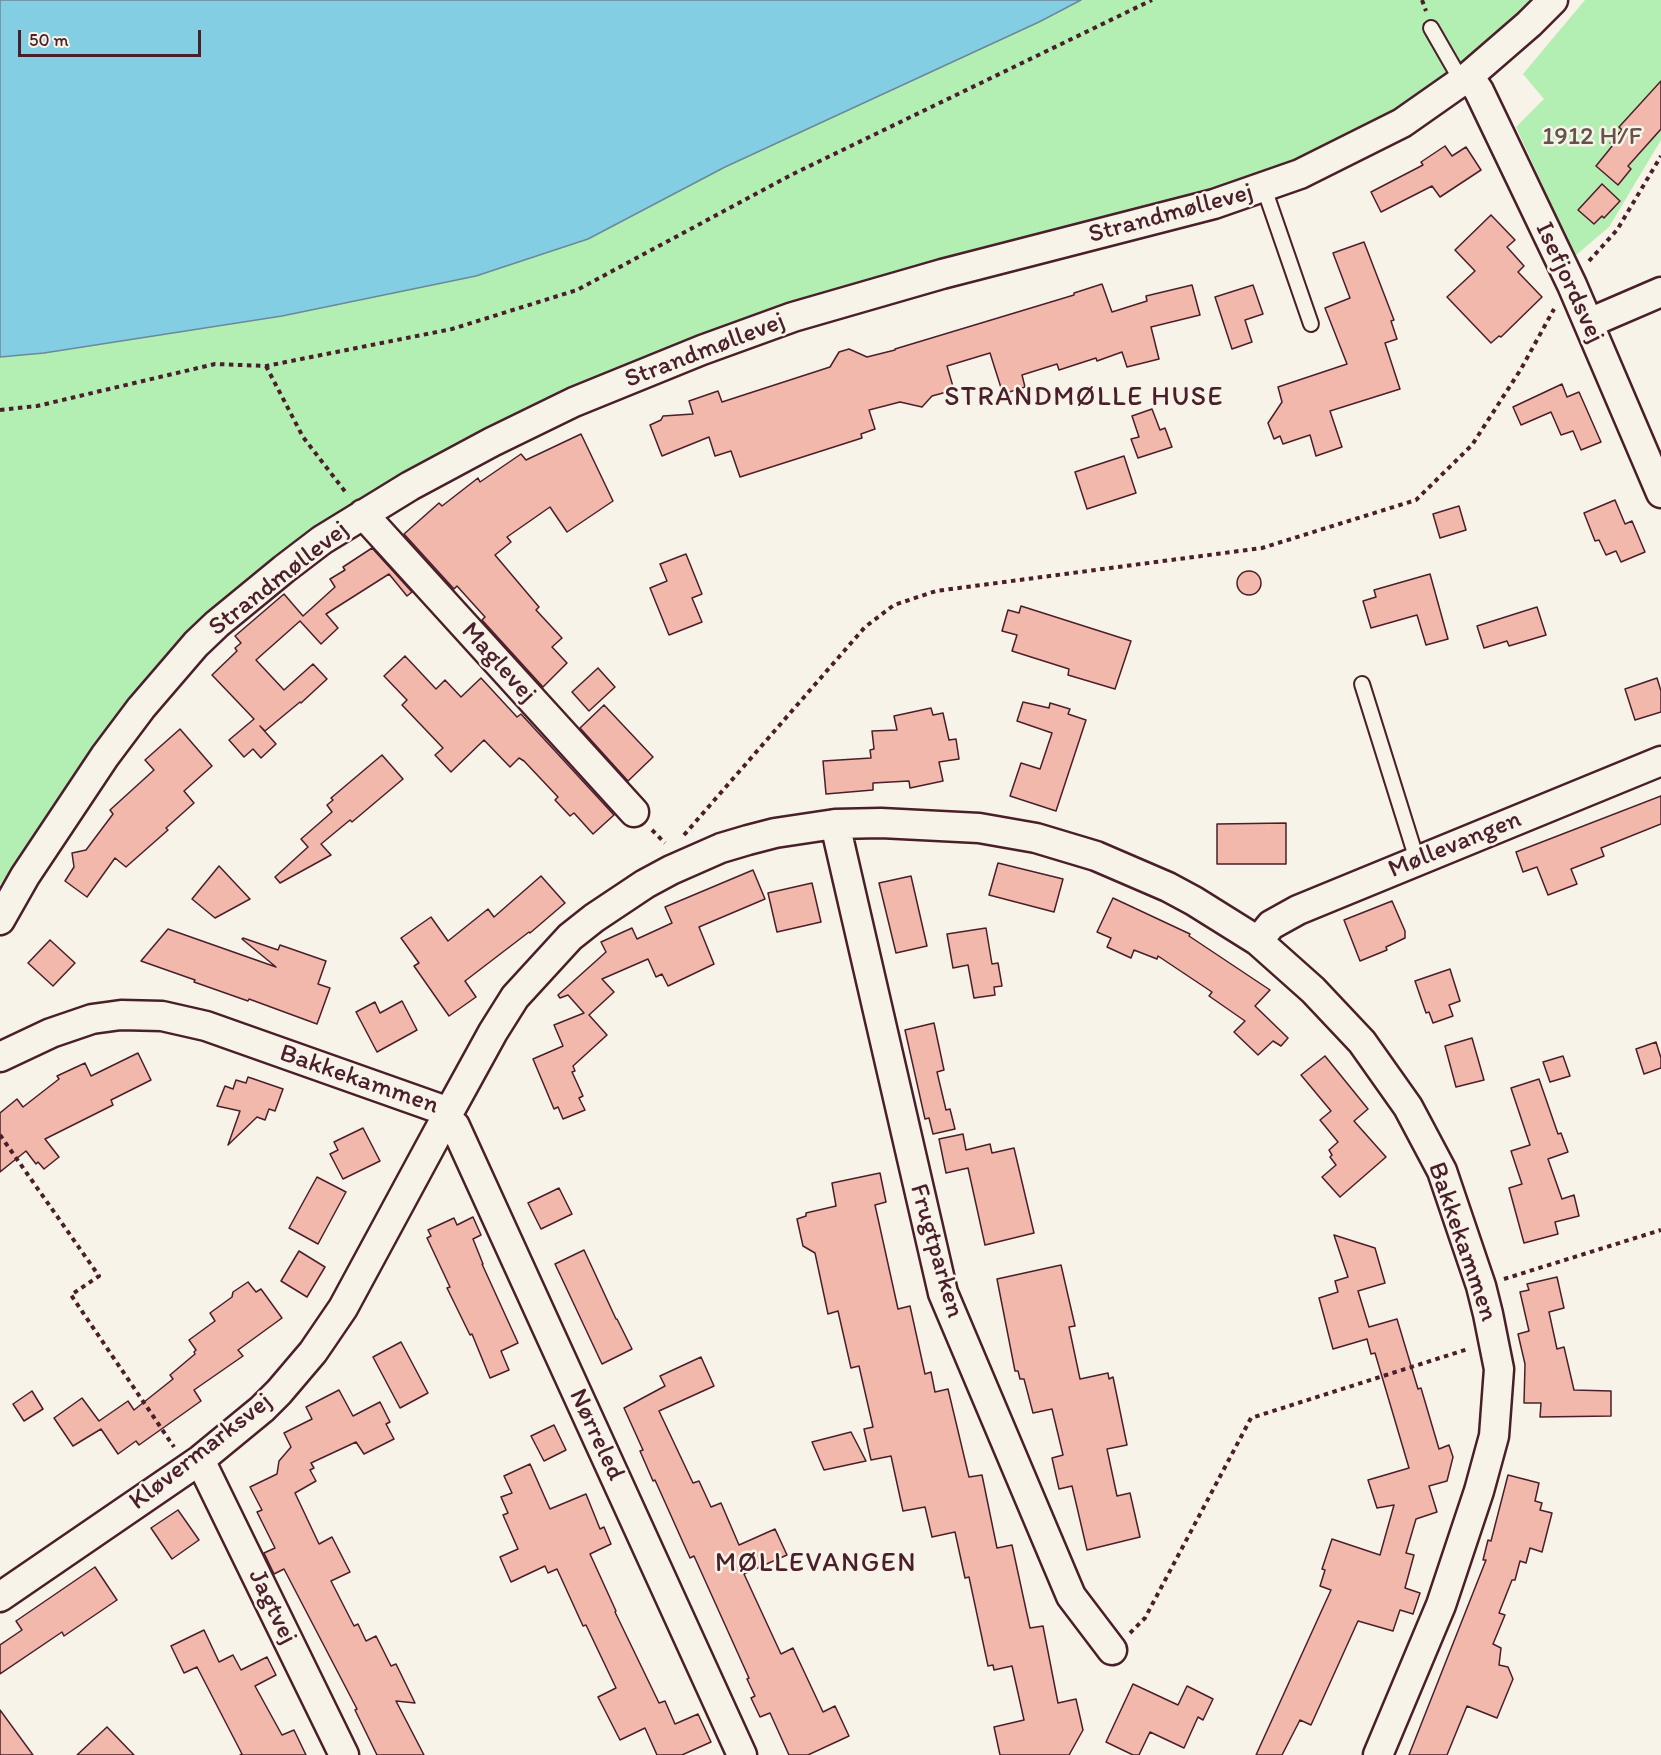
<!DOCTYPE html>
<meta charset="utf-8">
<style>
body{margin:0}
#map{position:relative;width:1661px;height:1755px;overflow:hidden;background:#f7f3e8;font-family:Itim,sans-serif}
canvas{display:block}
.scale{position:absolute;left:18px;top:30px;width:183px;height:27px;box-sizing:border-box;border:3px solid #4a1f2b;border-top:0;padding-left:8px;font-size:18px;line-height:21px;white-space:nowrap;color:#4a1f2b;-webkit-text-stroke:4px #f7f3e8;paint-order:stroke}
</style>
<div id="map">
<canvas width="1661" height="1755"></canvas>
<div class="scale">50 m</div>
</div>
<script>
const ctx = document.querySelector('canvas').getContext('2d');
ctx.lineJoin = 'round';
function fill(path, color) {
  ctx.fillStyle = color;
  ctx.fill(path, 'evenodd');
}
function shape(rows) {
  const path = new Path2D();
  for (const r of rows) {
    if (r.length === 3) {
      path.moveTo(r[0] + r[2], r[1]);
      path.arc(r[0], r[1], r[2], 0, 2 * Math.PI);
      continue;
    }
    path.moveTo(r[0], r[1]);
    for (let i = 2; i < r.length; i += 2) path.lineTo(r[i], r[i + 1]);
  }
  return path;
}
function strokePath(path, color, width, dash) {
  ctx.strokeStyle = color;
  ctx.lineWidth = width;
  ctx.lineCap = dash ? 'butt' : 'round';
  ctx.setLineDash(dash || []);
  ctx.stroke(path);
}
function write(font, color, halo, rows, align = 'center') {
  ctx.font = font + ' Itim,sans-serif';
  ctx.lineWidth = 5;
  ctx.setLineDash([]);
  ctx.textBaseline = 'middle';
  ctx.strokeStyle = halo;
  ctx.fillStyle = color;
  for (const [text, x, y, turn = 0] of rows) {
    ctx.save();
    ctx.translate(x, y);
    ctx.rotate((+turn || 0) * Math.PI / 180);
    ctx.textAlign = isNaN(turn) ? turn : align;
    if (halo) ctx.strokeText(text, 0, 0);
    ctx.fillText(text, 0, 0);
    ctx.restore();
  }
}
fill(shape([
 [1081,0,1536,0,1507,32,1441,80,1376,123,1305,158,1230,188,1023,242,413,469,97,746,0,885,0,357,44,353,282,316,476,276,588,239,725,167,1039,22],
 [1585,0,1661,0,1661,140,1609,227,1575,256,1516,127,1544,99,1523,74]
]), '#b3eeb3');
const water = shape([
 [0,0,1081,0,1039,22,725,167,588,239,476,276,282,316,44,353,0,357,0,0]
]);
fill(water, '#83cee3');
strokePath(water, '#6c8899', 1.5);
const building = shape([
 [1661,81,1661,129,1628,166,1631,169,1618,185,1596,166,1613,145,1610,143,1622,130,1619,127,1661,81],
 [1445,146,1452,156,1466,147,1481,170,1440,197,1432,186,1381,212,1371,192,1423,165,1421,162,1445,146],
 [1602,184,1620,201,1604,218,1602,216,1594,224,1578,210,1602,184],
 [1491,215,1515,240,1507,247,1524,266,1518,272,1542,297,1501,337,1499,336,1491,343,1447,297,1475,271,1455,250,1491,215],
 [1364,242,1394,320,1391,321,1397,339,1385,343,1400,389,1330,411,1342,447,1316,456,1310,435,1283,444,1280,436,1274,439,1268,423,1282,402,1278,387,1347,364,1325,308,1350,298,1333,253,1364,242],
 [1102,284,1112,312,1147,301,1146,296,1192,285,1200,315,1151,327,1159,359,1127,367,1122,352,1097,361,1096,358,1059,370,1057,364,1022,375,1025,387,1003,394,990,353,947,366,954,390,932,396,922,407,900,402,869,410,875,429,861,434,862,438,740,477,731,451,715,456,709,437,662,456,650,425,661,420,663,416,693,414,689,401,718,391,722,402,830,367,839,352,849,349,867,357,895,350,895,349,1074,295,1074,293,1102,284],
 [1253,285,1263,314,1245,320,1252,342,1232,349,1215,297,1253,285],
 [1562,384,1567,397,1579,392,1601,442,1581,450,1573,431,1561,435,1551,412,1521,425,1513,407,1562,384],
 [1152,409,1160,430,1165,428,1172,447,1138,458,1131,439,1139,437,1132,416,1152,409],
 [581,434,613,501,567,532,550,507,507,537,511,542,495,555,539,607,536,610,562,638,552,647,567,663,543,687,482,620,485,617,457,586,454,589,404,534,439,503,442,506,478,478,480,482,521,454,526,460,581,434],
 [1124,456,1136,493,1087,509,1075,472,1124,456],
 [1615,500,1625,524,1632,521,1645,552,1621,562,1616,551,1606,555,1599,540,1595,541,1584,513,1615,500],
 [1459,506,1466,530,1440,538,1433,514,1459,506],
 [372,548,412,592,407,596,389,574,326,614,338,628,321,644,300,621,256,660,284,690,313,664,327,679,301,703,300,702,265,731,260,726,276,744,261,758,253,749,244,757,229,740,254,719,212,675,237,651,235,648,241,643,235,636,284,594,303,616,335,587,330,579,345,570,343,567,372,548],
 [686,554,702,594,692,598,702,622,669,635,650,588,667,581,660,564,686,554],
 [1249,583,12],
 [1430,574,1448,639,1426,645,1417,615,1371,628,1363,601,1376,597,1374,590,1430,574],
 [1021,606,1131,641,1115,689,1068,675,1069,669,1012,651,1017,635,1002,631,1008,610,1019,613,1021,606],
 [1537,607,1546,635,1509,646,1507,641,1484,648,1477,626,1537,607],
 [405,656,436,689,445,680,461,697,481,678,517,717,521,714,614,815,593,834,574,813,570,816,555,800,558,797,524,761,519,758,510,767,484,740,451,772,435,755,443,748,402,705,407,700,384,676,405,656],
 [598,668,615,687,589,711,572,692,598,668],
 [1657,678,1661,691,1661,712,1635,720,1625,689,1657,678],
 [1023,702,1049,708,1050,703,1070,709,1068,714,1086,720,1056,811,1010,796,1021,763,1040,769,1052,733,1017,721,1023,702],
 [604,705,653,757,628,781,580,728,604,705],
 [931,708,933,715,943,713,949,740,956,739,959,759,939,762,943,781,910,788,909,781,873,783,873,790,826,794,823,761,871,758,870,750,874,749,872,731,897,730,894,716,931,708],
 [180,729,212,766,184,791,194,803,166,828,168,830,126,867,115,858,87,897,65,881,74,867,72,853,86,850,113,814,110,810,154,770,145,760,180,729],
 [382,755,403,779,352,822,350,820,321,844,331,855,280,883,275,877,308,847,301,839,332,812,327,805,333,800,331,798,382,755],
 [1661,796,1661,824,1601,848,1604,856,1571,869,1577,884,1548,895,1537,867,1523,872,1516,852,1661,796],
 [1286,823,1286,864,1217,864,1217,824,1286,823],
 [998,863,1063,879,1054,912,989,895,998,863],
 [219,866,250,899,215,918,192,899,219,866],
 [753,870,765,899,699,927,714,964,668,986,662,974,656,977,648,959,602,979,614,992,589,1015,607,1035,573,1066,575,1071,572,1072,583,1096,579,1098,585,1110,563,1119,558,1107,554,1109,533,1059,563,1046,554,1025,584,1013,568,995,560,998,558,995,606,952,601,942,632,928,637,939,672,923,665,907,753,870],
 [541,876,565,903,530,933,529,932,465,981,476,997,449,1016,414,966,419,963,401,938,431,917,448,941,488,909,494,917,541,876],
 [911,876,927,946,896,953,879,883,911,876],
 [812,883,821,922,777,932,768,893,812,883],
 [1113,898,1190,934,1189,936,1270,990,1255,1006,1288,1038,1281,1046,1273,1041,1258,1055,1234,1032,1245,1021,1209,996,1212,992,1158,956,1157,959,1134,950,1131,958,1107,947,1111,938,1097,932,1113,898],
 [1392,901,1405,931,1405,938,1386,947,1387,950,1360,961,1344,920,1392,901],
 [986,928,992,964,998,963,1002,986,994,987,995,995,974,998,968,965,953,968,947,934,986,928],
 [168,929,276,967,242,939,243,938,278,950,280,945,326,961,318,984,330,988,317,1024,249,999,248,1001,194,982,195,980,141,961,168,929],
 [50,940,75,963,53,986,28,963,50,940],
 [1450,969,1460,1001,1449,1005,1453,1016,1433,1023,1429,1012,1426,1013,1415,981,1450,969],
 [402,1001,417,1030,377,1052,356,1012,375,1002,380,1013,402,1001],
 [934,1023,944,1070,937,1072,946,1110,950,1109,955,1129,933,1134,929,1118,925,1119,905,1030,934,1023],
 [1472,1038,1484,1080,1456,1087,1445,1046,1472,1038],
 [1656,1042,1661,1058,1661,1068,1644,1074,1636,1049,1656,1042],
 [138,1053,151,1080,111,1100,113,1105,45,1139,59,1157,44,1169,38,1162,36,1164,26,1151,0,1172,0,1113,17,1099,23,1107,59,1079,57,1076,85,1063,91,1076,138,1053],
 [1325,1056,1368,1109,1354,1121,1386,1157,1340,1197,1322,1177,1336,1165,1330,1157,1332,1155,1329,1150,1338,1142,1320,1120,1331,1111,1301,1075,1325,1056],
 [1563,1056,1570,1076,1550,1082,1543,1062,1563,1056],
 [248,1077,283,1089,275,1111,269,1109,265,1120,257,1117,228,1145,240,1111,217,1106,225,1086,233,1089,236,1080,246,1083,248,1077],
 [1539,1079,1558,1134,1561,1133,1568,1152,1548,1159,1562,1199,1574,1195,1579,1216,1555,1222,1558,1234,1524,1243,1509,1188,1522,1184,1511,1151,1530,1145,1511,1088,1539,1079],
 [363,1128,380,1161,343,1179,330,1154,338,1150,334,1142,363,1128],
 [963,1134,966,1150,990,1144,992,1153,1014,1148,1034,1233,985,1245,968,1168,946,1173,939,1139,963,1134],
 [880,1173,886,1202,875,1205,898,1309,910,1306,925,1374,931,1372,935,1392,948,1389,969,1477,982,1475,997,1548,1012,1545,1030,1628,1043,1626,1058,1703,1076,1699,1083,1730,1069,1755,1000,1755,994,1727,1024,1720,1012,1666,994,1670,993,1665,988,1666,969,1577,965,1578,955,1532,932,1537,925,1507,903,1511,891,1456,871,1460,864,1429,873,1427,859,1366,851,1368,838,1311,828,1314,815,1253,803,1246,797,1219,806,1216,806,1213,836,1206,832,1183,880,1173],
 [317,1177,346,1192,318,1244,289,1228,317,1177],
 [559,1188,572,1214,541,1229,528,1203,559,1188],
 [473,1217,481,1235,473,1239,483,1264,482,1264,518,1343,501,1351,509,1370,490,1378,472,1334,470,1335,447,1288,450,1287,427,1238,431,1236,428,1230,454,1218,457,1225,473,1217],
 [1334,1235,1375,1248,1385,1283,1358,1291,1369,1327,1397,1319,1418,1389,1421,1388,1439,1449,1449,1445,1453,1457,1447,1481,1429,1486,1437,1512,1416,1519,1406,1553,1414,1555,1405,1588,1420,1593,1413,1614,1400,1610,1393,1631,1358,1621,1311,1725,1300,1720,1282,1755,1256,1755,1331,1590,1320,1586,1325,1570,1322,1569,1332,1539,1380,1555,1394,1505,1377,1508,1368,1480,1409,1468,1375,1353,1371,1354,1367,1339,1333,1349,1319,1298,1338,1292,1335,1281,1348,1277,1334,1235],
 [584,1250,616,1319,617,1319,632,1349,602,1364,555,1264,584,1250],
 [299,1251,325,1267,307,1297,281,1281,299,1251],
 [1061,1265,1075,1326,1069,1327,1080,1379,1108,1373,1109,1379,1113,1377,1127,1445,1107,1449,1117,1496,1130,1493,1140,1537,1087,1550,1072,1486,1059,1489,1052,1458,1063,1455,1052,1409,1033,1413,1024,1379,1020,1379,1018,1371,1015,1371,997,1279,1061,1265],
 [1557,1277,1564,1308,1549,1312,1557,1349,1564,1347,1574,1390,1611,1391,1611,1416,1540,1417,1541,1403,1524,1403,1525,1364,1518,1334,1529,1331,1520,1292,1529,1290,1527,1284,1557,1277],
 [248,1282,256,1292,261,1289,282,1318,238,1350,243,1356,194,1390,201,1401,139,1445,136,1441,118,1454,101,1429,73,1446,54,1418,82,1398,99,1421,128,1401,134,1410,173,1379,170,1375,195,1354,194,1352,196,1350,189,1340,215,1321,210,1313,232,1297,233,1292,248,1282],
 [401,1342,428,1393,400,1408,373,1357,401,1342],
 [701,1357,714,1386,659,1411,693,1483,699,1481,711,1507,721,1503,739,1545,775,1529,787,1555,744,1574,781,1654,793,1648,823,1712,835,1706,849,1736,808,1755,789,1755,770,1713,760,1717,751,1698,755,1696,747,1679,749,1678,694,1556,690,1558,655,1480,653,1481,640,1451,643,1450,624,1408,665,1386,660,1376,701,1357],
 [339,1390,353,1416,380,1402,390,1422,386,1424,394,1439,364,1454,356,1442,311,1463,314,1468,310,1470,316,1481,295,1493,319,1544,332,1537,350,1572,331,1581,354,1626,358,1624,366,1641,376,1636,391,1666,396,1664,415,1703,396,1701,424,1755,377,1755,355,1710,357,1709,284,1569,274,1574,264,1553,275,1548,257,1512,262,1510,250,1487,277,1474,279,1461,291,1447,284,1433,312,1419,306,1407,339,1390],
 [32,1391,43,1409,24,1421,13,1404,32,1391],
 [554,1425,566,1450,544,1461,531,1436,554,1425],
 [851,1432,866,1461,824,1470,812,1442,851,1432],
 [530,1464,550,1509,586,1494,600,1529,604,1527,611,1544,590,1554,616,1611,615,1612,659,1703,665,1701,675,1724,698,1714,711,1742,682,1755,657,1755,645,1728,620,1740,598,1697,616,1688,586,1625,583,1626,557,1569,548,1573,545,1566,511,1582,500,1557,518,1549,503,1515,508,1513,501,1497,512,1493,504,1476,530,1464],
 [1508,1475,1539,1483,1535,1501,1542,1503,1540,1510,1552,1513,1542,1552,1530,1548,1526,1563,1520,1561,1515,1580,1512,1580,1499,1613,1505,1615,1493,1644,1501,1648,1499,1665,1508,1667,1513,1679,1497,1718,1467,1706,1447,1755,1409,1755,1486,1560,1483,1560,1488,1540,1491,1541,1508,1475],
 [178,1510,199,1540,172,1559,151,1528,178,1510],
 [95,1567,117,1600,64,1636,62,1632,0,1674,0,1645,22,1630,16,1621,95,1567],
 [204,1630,219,1662,233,1655,241,1670,267,1657,276,1675,255,1686,282,1735,294,1730,306,1755,240,1755,242,1754,197,1667,184,1673,171,1646,204,1630],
 [1133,1684,1178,1705,1187,1686,1213,1699,1203,1720,1198,1717,1184,1748,1150,1732,1139,1755,1133,1755,1106,1742,1133,1684],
 [0,1710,33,1755,0,1755,0,1710],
 [107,1727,134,1755,77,1755,107,1727]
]);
fill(building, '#f2b8ac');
strokePath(building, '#4a1f2b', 1.5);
const service = shape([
 [1431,28,1462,82],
 [1264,188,1311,324],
 [1362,684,1417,860]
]);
const minor = shape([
 [1469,76,1479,91,1572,285,1661,493],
 [1589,323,1661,292],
 [363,514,634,812],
 [835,824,943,1293,1071,1596,1112,1650],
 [0,920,25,876,105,756,141,708,196,644,217,624,284,569,322,540,410,486,492,442,574,402,702,350,793,317,942,274,1214,204,1300,174,1402,123,1469,76,1529,24,1553,0],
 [1258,941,1271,925,1298,910,1661,761],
 [0,1057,51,1033,92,1019,121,1015,162,1016,206,1026,449,1112,493,1032,515,997,570,937,594,918,645,884,671,870,721,848,748,840,775,833,835,824,881,823,979,828,1036,838,1096,856,1168,887,1194,901,1258,941,1313,990,1362,1042,1408,1107,1442,1171,1481,1286,1488,1314,1499,1369,1494,1436,1479,1491,1441,1605,1378,1755],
 [444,1121,455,1126,742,1755],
 [200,1460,344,1755],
 [0,1597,200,1460,262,1409,279,1392,313,1352,343,1308,449,1112]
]);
strokePath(service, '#4a1f2b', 18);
strokePath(minor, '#4a1f2b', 33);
strokePath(shape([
 [1422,0,1426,11],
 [1589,261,1617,230,1661,156],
 [266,366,303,437,347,494],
 [0,410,37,406,215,364,266,366,452,329,577,290,791,175,1152,0],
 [652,830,665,843],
 [684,835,865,627,894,605,936,591,1262,548,1416,500,1472,445,1521,369,1554,309],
 [0,1135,99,1276,71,1295,174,1447],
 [1504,1279,1661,1230],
 [1130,1633,1145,1618,1251,1418,1468,1349]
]), '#4a1f2b', 4, [4.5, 4.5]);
strokePath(service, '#f7f3e8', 14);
strokePath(minor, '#f7f3e8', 28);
write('26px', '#64534d', '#f7f3e8', [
 ["1912 H/F",1592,137]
]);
write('26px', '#4a1f2b', '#f7f3e8', [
 ["Strandmøllevej",1171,214,-15],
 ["Isefjordsvej",1569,283,65],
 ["Strandmøllevej",705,351,-21],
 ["Strandmøllevej",279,579,-38],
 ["Maglevej",498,663,48],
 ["Møllevangen",1455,845,-22],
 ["Bakkekammen",359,1080,19],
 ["Bakkekammen",1462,1242,71],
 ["Frugtparken",936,1251,74],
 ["Nørreled",596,1435,65],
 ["Kløvermarksvej",201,1452,-38],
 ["Jagtvej",272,1607,64]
]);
ctx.letterSpacing = '1.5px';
write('27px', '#4a1f2b', '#f7f3e8', [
 ["STRANDMØLLE HUSE",1084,398],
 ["MØLLEVANGEN",816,1564]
]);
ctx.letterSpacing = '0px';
</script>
